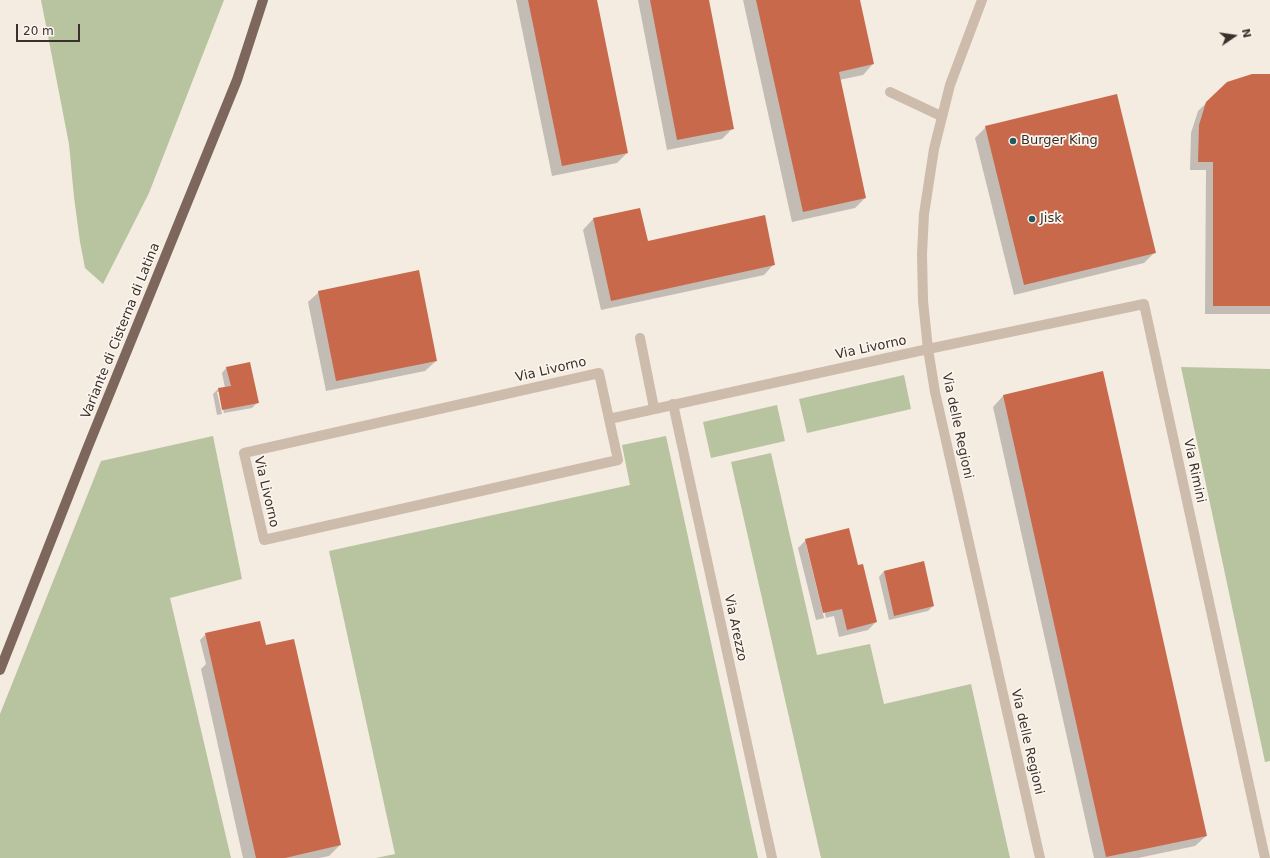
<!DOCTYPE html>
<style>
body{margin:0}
#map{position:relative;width:1270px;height:858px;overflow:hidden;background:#f4ebe1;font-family:"DejaVu Sans",sans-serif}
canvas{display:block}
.north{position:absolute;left:1214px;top:16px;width:40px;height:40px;-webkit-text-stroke:3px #fbf5ee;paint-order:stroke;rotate:77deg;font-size:11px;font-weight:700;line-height:16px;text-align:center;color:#3b302b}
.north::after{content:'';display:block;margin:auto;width:14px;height:18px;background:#3b302b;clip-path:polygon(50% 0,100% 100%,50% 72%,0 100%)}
.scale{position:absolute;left:16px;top:24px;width:64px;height:18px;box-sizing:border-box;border:2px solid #3b302b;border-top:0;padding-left:5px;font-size:12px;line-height:14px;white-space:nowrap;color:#3b302b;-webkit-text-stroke:3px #fbf5ee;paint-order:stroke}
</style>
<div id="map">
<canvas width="1270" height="858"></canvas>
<div class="north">N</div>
<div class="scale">20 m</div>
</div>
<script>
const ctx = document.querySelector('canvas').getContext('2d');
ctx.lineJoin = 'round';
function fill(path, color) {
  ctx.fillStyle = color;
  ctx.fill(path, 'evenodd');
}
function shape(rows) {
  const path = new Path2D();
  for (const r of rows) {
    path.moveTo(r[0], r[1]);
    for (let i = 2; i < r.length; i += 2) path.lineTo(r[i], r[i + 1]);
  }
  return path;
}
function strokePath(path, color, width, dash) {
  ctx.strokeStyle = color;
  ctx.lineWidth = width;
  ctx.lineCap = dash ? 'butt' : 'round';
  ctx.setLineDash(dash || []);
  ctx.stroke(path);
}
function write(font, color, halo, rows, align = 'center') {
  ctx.font = font + ' "DejaVu Sans",sans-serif';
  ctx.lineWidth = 3.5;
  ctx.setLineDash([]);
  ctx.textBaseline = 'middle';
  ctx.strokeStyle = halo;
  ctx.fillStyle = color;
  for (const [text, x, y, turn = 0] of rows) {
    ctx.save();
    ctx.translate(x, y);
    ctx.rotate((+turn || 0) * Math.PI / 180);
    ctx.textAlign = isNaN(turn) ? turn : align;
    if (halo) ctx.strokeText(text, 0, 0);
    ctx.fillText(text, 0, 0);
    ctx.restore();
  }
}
fill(shape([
 [41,0,224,0,149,193,103,284,85,268,80,242,74,197,69,144],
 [1181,367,1270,369,1270,761,1265,762],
 [904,375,911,409,807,433,799,399],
 [777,405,785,441,711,458,703,422],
 [213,436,242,579,170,598,231,858,0,858,0,714,101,461],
 [666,436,758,858,376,858,395,854,329,551,630,485,622,445],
 [771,453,817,655,870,644,884,704,971,684,1010,858,821,858,731,462]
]), '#b8c4a0');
fill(shape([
 [516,0,596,0,627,153,617,163,552,176],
 [638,0,708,0,733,128,722,139,667,150],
 [743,0,859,0,873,64,863,75,839,80,865,198,855,208,792,222],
 [1270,75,1270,314,1205,314,1206,170,1190,170,1191,133,1198,111,1227,83],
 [986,127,1155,252,1144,263,1014,295,975,138],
 [593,219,647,242,774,264,764,275,601,310,583,230],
 [319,292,436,361,425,371,326,391,308,302],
 [227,367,258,402,252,408,224,413,219,392,217,392,222,414,217,415,213,394,218,389,225,388,222,373],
 [1102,373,1206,836,1195,846,1138,858,1094,858,993,407,1003,396],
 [806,540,858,566,876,622,868,630,839,637,834,616,816,620,798,548],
 [806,544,808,544,826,618,824,618],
 [923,562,933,606,928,611,889,620,879,577,884,571],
 [206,634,262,647,340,845,329,856,319,858,243,858,201,669,206,664,200,640]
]), '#0003');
fill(shape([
 [528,0,597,0,628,153,562,166],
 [650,0,709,0,734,129,677,140],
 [756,0,860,0,874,64,839,72,866,198,803,212],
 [1252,74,1270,74,1270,306,1213,306,1213,162,1198,162,1199,125,1206,102,1227,82],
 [1117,94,1156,253,1024,285,985,126],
 [640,208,648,241,765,215,775,265,611,301,593,218],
 [419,270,437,361,336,381,318,291],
 [250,362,259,403,222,410,218,388,231,386,226,367],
 [1103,371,1207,836,1106,857,1003,395],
 [849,528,858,565,863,564,877,622,847,630,842,609,823,613,805,539],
 [924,561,934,606,894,616,884,571],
 [260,621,266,645,294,639,341,845,285,858,256,858,205,633]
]), '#c8694b');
strokePath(shape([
 [890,92,941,116],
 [640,338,654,408]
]), '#cdbbac', 10);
strokePath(shape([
 [982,0,950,85,934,149,924,214,922,254,923,301,928,349,935,392,1040,858],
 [599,373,618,460,264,540,244,453,599,373],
 [673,404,772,858],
 [609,419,928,349,1144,304,1265,858]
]), '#cdbbac', 10);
strokePath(shape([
 [0,670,87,449,237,80,263,0]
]), '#7d675c', 10);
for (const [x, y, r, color] of [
 [1013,141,4,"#1f5a5e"],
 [1032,219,4,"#1f5a5e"]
]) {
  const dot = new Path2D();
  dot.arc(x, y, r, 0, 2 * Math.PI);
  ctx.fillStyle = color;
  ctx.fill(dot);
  strokePath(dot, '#fbf5ee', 1.5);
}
write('13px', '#3b302b', '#fbf5ee', [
 ["Burger King",1021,141],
 ["Jisk",1040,219]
], 'left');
write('13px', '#3b302b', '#fbf5ee', [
 ["Variante di Cisterna di Latina",121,331,-68],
 ["Via Livorno",871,348,-12],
 ["Via Livorno",551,370,-13],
 ["Via delle Regioni",957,426,78],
 ["Via Rimini",1194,471,78],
 ["Via Livorno",266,492,77],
 ["Via Arezzo",735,628,78],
 ["Via delle Regioni",1027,742,77]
]);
</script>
